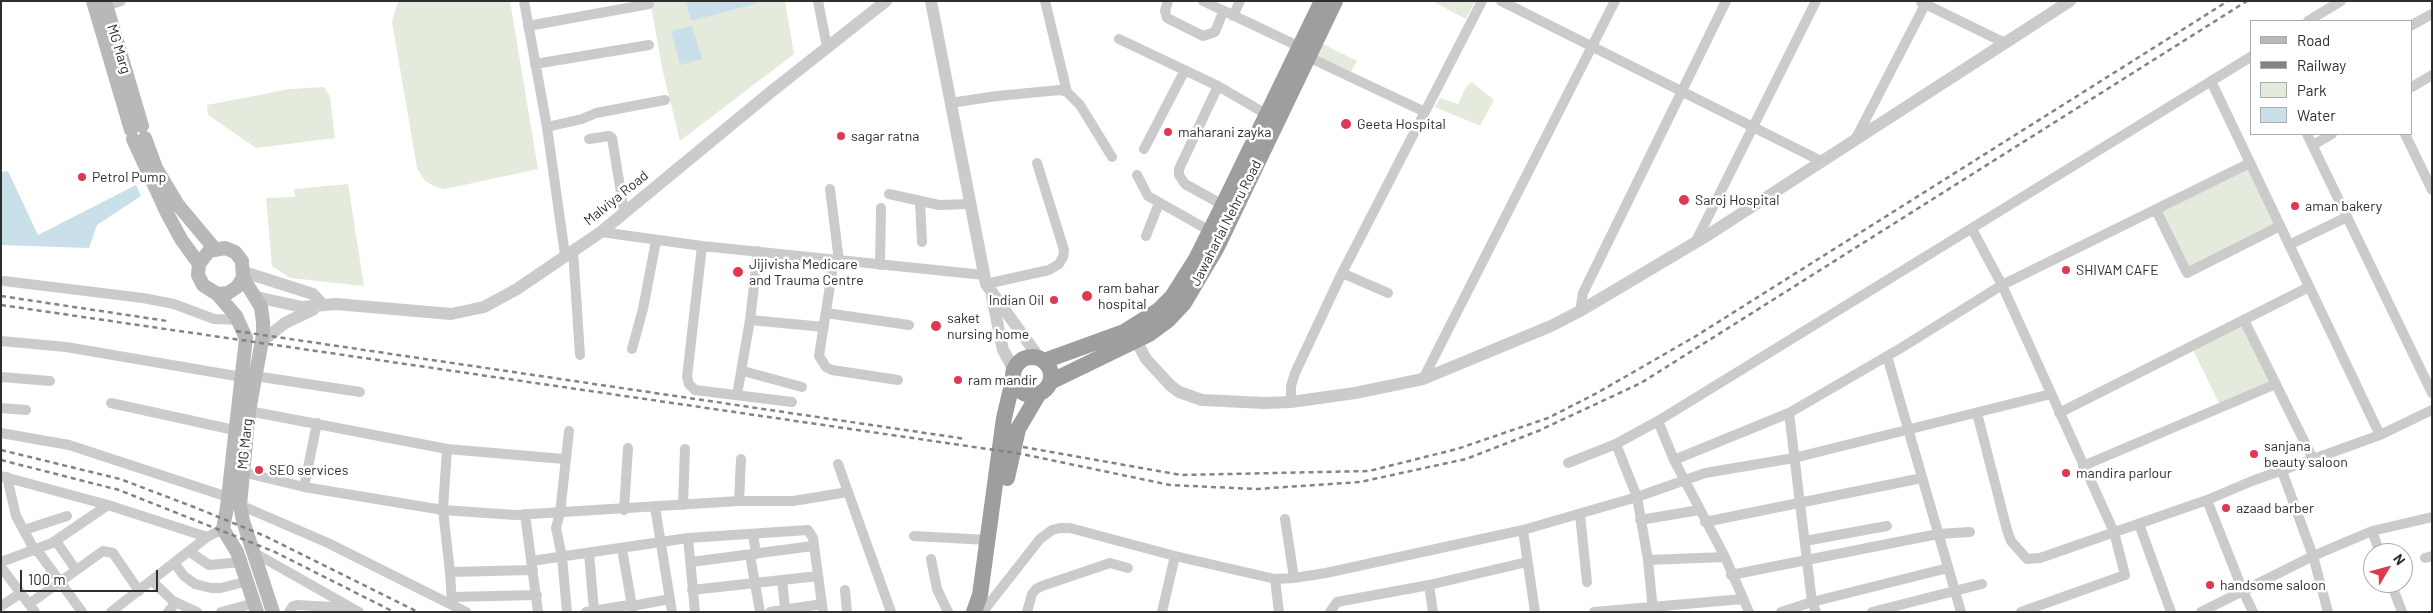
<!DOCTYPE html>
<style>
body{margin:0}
#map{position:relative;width:2433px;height:613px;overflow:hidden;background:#fff;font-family:Barlow,sans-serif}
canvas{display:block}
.frame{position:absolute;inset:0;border:2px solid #2e2e2e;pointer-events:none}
.legend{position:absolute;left:2250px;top:20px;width:162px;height:115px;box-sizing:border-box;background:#fff;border:1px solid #ababab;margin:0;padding:6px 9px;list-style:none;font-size:15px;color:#2e2e2e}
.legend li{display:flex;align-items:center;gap:10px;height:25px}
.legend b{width:25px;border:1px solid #ababab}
.north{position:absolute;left:2363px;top:543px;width:50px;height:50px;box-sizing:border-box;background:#fff;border:1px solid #ababab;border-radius:50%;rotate:53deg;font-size:14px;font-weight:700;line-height:20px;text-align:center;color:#2e2e2e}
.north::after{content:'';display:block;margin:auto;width:18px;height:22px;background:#dc3953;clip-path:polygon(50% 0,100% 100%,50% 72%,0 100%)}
.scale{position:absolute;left:20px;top:570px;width:138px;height:22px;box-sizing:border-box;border:2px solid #2e2e2e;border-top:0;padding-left:6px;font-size:15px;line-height:18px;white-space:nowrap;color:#2e2e2e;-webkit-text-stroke:4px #fff;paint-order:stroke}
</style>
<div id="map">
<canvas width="2433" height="613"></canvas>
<div class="frame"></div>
<ul class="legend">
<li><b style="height:6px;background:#b8b8b8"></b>Road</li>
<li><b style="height:6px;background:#838383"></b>Railway</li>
<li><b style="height:14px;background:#e5ebdc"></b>Park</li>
<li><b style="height:14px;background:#c9e0ea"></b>Water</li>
</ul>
<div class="north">N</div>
<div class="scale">100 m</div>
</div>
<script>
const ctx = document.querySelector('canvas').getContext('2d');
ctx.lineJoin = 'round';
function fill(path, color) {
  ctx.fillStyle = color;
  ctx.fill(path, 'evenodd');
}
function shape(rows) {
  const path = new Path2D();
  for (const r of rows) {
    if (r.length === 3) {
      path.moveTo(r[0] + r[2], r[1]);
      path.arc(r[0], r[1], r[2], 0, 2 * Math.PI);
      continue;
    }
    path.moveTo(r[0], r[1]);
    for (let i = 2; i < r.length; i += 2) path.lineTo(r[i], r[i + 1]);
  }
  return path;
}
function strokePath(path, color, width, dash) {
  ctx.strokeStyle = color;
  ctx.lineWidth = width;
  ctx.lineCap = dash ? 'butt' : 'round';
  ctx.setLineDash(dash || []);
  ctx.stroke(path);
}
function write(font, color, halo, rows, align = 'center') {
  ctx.font = font + ' Barlow,sans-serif';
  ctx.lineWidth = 5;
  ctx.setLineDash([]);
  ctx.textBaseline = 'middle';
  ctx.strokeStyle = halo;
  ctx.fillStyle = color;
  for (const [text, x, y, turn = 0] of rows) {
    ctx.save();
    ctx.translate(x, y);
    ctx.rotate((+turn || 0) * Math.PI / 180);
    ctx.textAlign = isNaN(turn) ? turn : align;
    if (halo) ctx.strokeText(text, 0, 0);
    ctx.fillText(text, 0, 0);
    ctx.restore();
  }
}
fill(shape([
 [398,1,510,1,538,169,445,189,436,187,425,181,417,168,392,22],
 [650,1,785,1,794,54,680,141,663,72],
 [1432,1,1475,1,1466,19],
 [1321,43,1357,61,1349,76,1314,57],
 [1472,82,1494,100,1480,126,1435,107,1440,98,1458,104,1466,87],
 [324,87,330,97,335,138,256,148,208,115,207,105,290,89],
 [2250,163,2280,226,2187,273,2156,210],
 [348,184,364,286,290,278,272,266,266,198,295,197,294,189],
 [2244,320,2276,384,2221,407,2191,346]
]), '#e5ebdc');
fill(shape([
 [686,1,757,1,758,3,691,21],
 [692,26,702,59,680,65,671,31],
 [8,171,38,235,136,185,141,196,97,225,89,248,1,245,1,172]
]), '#c9e0ea');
strokePath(shape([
 [524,1,547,127,565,255],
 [818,1,827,47],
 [1045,1,1067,92,1080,105,1112,157],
 [1168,1,1165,11,1167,18,1203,36,1215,32,1223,12],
 [1203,1,1300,47],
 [1501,1,1821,161],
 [1921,2,2005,43],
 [106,6,121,1],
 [1233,16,1240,1],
 [2308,21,2341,1],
 [2412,25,2432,14],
 [528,26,649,4],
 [1119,39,1218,86,1266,114],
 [1308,57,1423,111],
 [535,64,649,45],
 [2211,81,2380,435],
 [1218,86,1179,169,1179,175,1185,184,1223,205],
 [2412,87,2432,75],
 [950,103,997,96,1060,90,1067,92],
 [547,127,582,119,596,113,665,100],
 [2307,134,2432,393],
 [2405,134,2432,190],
 [589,139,609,136,612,138,624,211],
 [1855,140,1927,1],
 [2313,145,2332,134],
 [1144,149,1185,70],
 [1137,175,1148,196,1210,231],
 [830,189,839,261],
 [889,194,939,205,970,204],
 [920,202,922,242],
 [2156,210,2187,273,2280,226],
 [1972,229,2002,285,2114,532,2125,575,2021,612],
 [601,232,702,246,984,275],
 [1146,236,1159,203],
 [1697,239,1816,1],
 [2289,245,2347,217],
 [702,246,687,377,689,384,695,390,792,402],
 [573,250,580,355],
 [834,260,819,356,826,367,832,370,898,380],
 [880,265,881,208],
 [1342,273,1388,293],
 [4,281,143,298,174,304,214,319,239,320],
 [986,284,1049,270,1059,264,1063,257,1064,250,1037,163],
 [1580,311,1583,293,1726,1],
 [826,313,909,325],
 [750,320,824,327],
 [2244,320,2313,459],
 [1,341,66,347,242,377],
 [632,349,643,309,656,241],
 [1887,356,1961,612],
 [743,371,802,387],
 [255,376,360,392],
 [1,377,50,381],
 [1423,379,1615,1],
 [737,395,750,320,758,251],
 [1291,402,1291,386,1295,373,1342,273,1482,1],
 [111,403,234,430],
 [1,408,26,410],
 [249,411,447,449,564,459],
 [1789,413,1812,602,1816,612],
 [1977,413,2007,530,2011,541,2027,559,2040,558,2207,500,2252,481,2380,435,2432,410],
 [2059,413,2309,287],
 [1658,421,1674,460,1725,557,1749,612],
 [1,433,69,445,228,497],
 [1616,444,1637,497,1648,560,1725,557],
 [447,449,443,510,450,572],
 [1674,460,1789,413,1901,348,2002,285,2250,163],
 [1568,463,1616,444,1658,421,2252,56],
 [838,464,891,612],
 [2083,466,2276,384],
 [2282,471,2313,556,2328,612],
 [242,472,304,487,443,510,515,515,739,501,793,501,848,492],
 [1,476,108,505,207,537],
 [7,477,16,516,35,551],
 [304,487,317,423],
 [2207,500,2243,591,2253,612],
 [739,501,741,459],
 [240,505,328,543,466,612],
 [683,505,685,449],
 [655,507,672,612],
 [624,510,628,448],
 [525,514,538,612],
 [1580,515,1587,582],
 [1285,519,1294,578],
 [1640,520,1699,510],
 [1705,522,1922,478],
 [2139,524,2171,612],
 [24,530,67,516],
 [1523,530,1535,612],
 [2372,531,2380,553],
 [753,534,756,554],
 [914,536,988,540],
 [688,538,695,612],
 [56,541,76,570],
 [1805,541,1887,526],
 [622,549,632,606,670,599],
 [37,550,82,612],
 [190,552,209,565,241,562],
 [253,552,359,612],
 [589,553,594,611],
 [750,555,760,612],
 [2425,558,2432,556],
 [931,559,937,589,948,612],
 [1648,560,1653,611],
 [531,561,688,538,808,530,813,538,823,612],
 [1,562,52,543,108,505],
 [691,562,813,546],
 [175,564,184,576,195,584,211,588,221,588,248,581],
 [1,567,35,612],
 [1731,575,1938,534,1970,532],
 [1275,579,1279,612],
 [782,580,785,608],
 [152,581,173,601,197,612],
 [2391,583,2402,612],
 [1429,585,1433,612],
 [692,590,818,576],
 [845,590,847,612],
 [452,597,537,595],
 [29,604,103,551,113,553,139,591],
 [452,605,450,572,533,570],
 [1,606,21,593],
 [985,609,1040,539,1052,530,1060,528,1070,528,1175,556,1275,579,1294,578,1326,573,1523,530,1637,497,1705,473,1794,458,2051,394],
 [111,612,207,537,223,529],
 [168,612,176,602],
 [221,612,255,603],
 [289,612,293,606,297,605,350,608],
 [567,612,562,557,556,528,560,513,569,431],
 [586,612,629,605,632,606,632,611],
 [770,612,822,604],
 [1027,612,1032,594,1036,589,1042,586,1110,563,1128,568],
 [1162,612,1175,556],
 [1330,612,1337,602,1429,585,1527,562],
 [1594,612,1743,599],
 [1781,612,1812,602,1948,568],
 [1872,612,1982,584],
 [2201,612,2313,556,2372,531,2432,517]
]), '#cbcbcb', 10);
strokePath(shape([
 [931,1,986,284,1040,359],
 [244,272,313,294,323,305],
 [256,297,302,307,336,304,451,314,484,307,517,289,601,232,772,91,886,1],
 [992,297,1003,350,1014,370],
 [1132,333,1146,359,1170,385,1179,392,1202,400,1265,403,1291,402,1355,393,1423,379,1551,326,1580,311,1708,235,2070,1],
 [262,341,285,323,314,309]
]), '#cbcbcb', 12);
strokePath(shape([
 [93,1,131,130],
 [105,1,142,126],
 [145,138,156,168,178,205,214,248],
 [133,139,168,215,181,239,199,264,198,275,203,285,217,294,228,293,237,287,243,278,242,261,235,252,225,248,209,251,199,264],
 [243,278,261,307,263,322,263,335,249,411,240,505,243,521,273,612],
 [217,294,236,316,246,338,227,507,223,529,237,552,257,612]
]), '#b8b8b8', 14);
strokePath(shape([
 [1032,376,19],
 [1044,361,1124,332,1159,310,1172,297,1196,259,1223,205,1322,1],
 [1050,382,1149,334,1168,320,1184,303,1216,249,1335,1],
 [1007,478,1018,429,1038,395],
 [974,612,980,595,1004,418,1013,380]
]), '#9e9e9e', 16);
strokePath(shape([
 [1,296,167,321],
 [1,305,1022,454,1170,485,1256,489,1360,482,1466,459,1538,431,1641,383,2247,1],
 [236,331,966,439],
 [1023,447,1181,475,1369,471,1457,449,1548,418,1597,393,1696,336,2228,1],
 [1,450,120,479,194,507,265,536,418,612],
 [1,460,119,490,275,552,394,612]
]), '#838383', 2.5, [5, 4]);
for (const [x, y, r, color] of [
 [1346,124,6,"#dc3953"],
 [1168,132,5,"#dc3953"],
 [841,136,5,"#dc3953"],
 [82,177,5,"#dc3953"],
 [1684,200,6,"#dc3953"],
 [2295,206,5,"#dc3953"],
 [2066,270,5,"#dc3953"],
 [738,272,6,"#dc3953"],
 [1087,296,6,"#dc3953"],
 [1054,300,5,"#dc3953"],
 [936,326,6,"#dc3953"],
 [958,380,5,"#dc3953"],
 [2254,454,5,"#dc3953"],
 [259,470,5,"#dc3953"],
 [2066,473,5,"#dc3953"],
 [2226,508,5,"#dc3953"],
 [2210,585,5,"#dc3953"]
]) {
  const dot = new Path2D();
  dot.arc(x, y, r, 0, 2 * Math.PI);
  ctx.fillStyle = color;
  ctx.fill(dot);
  strokePath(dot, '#fff', 2);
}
write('14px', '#2e2e2e', '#fff', [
 ["MG Marg",119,49,73],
 ["Malviya Road",616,198,-39],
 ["Jawaharlal Nehru Road",1226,223,-63],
 ["MG Marg",245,444,-84]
]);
write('14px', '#2e2e2e', '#fff', [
 ["Geeta Hospital",1357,124],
 ["maharani zayka",1178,132],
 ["sagar ratna",851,136],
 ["Petrol Pump",92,177],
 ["Saroj Hospital",1695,200],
 ["aman bakery",2305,206],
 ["Jijivisha Medicare",749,264],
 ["and Trauma Centre",749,280],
 ["SHIVAM CAFE",2076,270],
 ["ram bahar",1098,288],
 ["hospital",1098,304],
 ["Indian Oil",1044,300,"right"],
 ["saket",947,318],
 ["nursing home",947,334],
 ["ram mandir",968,380],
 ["sanjana",2264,446],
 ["beauty saloon",2264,462],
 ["SEO services",269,470],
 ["mandira parlour",2076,473],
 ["azaad barber",2236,508],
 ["handsome saloon",2220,585]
], 'left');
</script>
